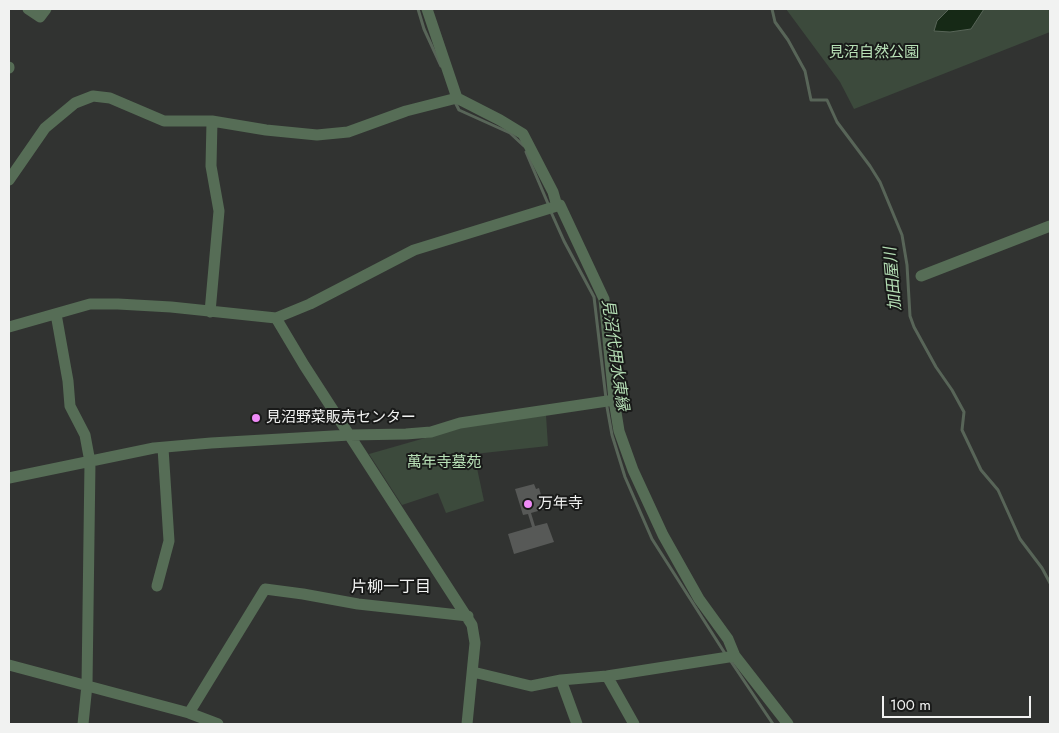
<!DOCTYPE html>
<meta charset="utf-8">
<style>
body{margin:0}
#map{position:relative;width:1059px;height:733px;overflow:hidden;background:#313331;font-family:Jost,sans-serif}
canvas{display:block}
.frame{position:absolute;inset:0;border:10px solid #f1f2f1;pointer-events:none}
.scale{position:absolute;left:882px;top:696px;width:149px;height:22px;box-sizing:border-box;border:2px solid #f1f2f1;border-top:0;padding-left:6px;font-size:15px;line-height:18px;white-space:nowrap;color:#f1f2f1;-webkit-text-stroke:4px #191a19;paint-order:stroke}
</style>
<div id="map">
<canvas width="1059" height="733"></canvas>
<div class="frame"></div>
<div class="scale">100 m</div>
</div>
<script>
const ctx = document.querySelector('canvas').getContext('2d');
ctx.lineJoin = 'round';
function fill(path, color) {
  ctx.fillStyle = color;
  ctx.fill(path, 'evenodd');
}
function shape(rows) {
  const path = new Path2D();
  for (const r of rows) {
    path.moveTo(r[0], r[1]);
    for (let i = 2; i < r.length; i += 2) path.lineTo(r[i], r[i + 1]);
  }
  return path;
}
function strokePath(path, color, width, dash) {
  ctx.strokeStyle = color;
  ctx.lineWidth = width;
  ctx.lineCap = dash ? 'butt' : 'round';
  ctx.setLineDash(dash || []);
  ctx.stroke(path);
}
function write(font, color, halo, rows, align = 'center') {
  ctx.font = font + ' Jost,"Noto Sans JP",sans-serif';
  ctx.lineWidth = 4;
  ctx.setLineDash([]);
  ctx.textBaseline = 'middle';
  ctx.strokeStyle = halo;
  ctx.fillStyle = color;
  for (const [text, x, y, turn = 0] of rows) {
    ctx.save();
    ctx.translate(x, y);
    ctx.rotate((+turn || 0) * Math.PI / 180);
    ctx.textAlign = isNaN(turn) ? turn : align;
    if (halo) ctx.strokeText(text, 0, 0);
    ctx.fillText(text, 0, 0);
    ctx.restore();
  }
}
fill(shape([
 [786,9,1050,9,1050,32,854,109,840,82],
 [546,415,548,446,474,454,484,501,446,513,438,493,402,505,369,454,467,426]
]), '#3c4a3c');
const water = shape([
 [949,9,984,9,971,29,950,32,934,31,937,21,949,9]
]);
fill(water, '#162916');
strokePath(water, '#586558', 1);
strokePath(shape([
 [418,9,424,29,441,66],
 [772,9,775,22,788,40,805,71,811,100,827,100,837,122,870,166,880,182,902,235,907,265,910,316,914,327,936,367,952,390,964,412,962,430,981,470,998,490,1020,539,1042,568,1050,583],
 [455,102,459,110,510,133,524,146],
 [526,152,549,206],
 [551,212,564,241,594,297,607,407,612,435,625,477,652,539,726,655],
 [730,660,773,724]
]), '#586558', 3);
fill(shape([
 [534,484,536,489,539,488,545,509,531,513,535,526,547,523,554,542,514,554,508,534,532,527,528,514,523,515,515,489]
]), '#575957');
strokePath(shape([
 [28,9,40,17,46,9],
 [427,9,457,98],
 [9,67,9,68],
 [9,180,45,128,75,103,93,96,110,98,164,121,212,121,266,130,317,135,348,132,406,111,457,98,500,120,523,134,553,192,557,206,414,250,310,304,276,318,171,307,118,304,90,304,9,327],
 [560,205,604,299,614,400,619,431,633,470,663,535,699,599,728,639,735,656,788,724],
 [921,276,1050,226],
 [210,312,219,211,211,166,212,121],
 [56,314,68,381,70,406,85,435,90,462,87,685,83,724],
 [276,318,304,365,472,625,475,643,467,724],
 [9,478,154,448,211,443,350,435,406,434,431,432,460,423,614,400],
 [157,586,169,541,163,448],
 [9,665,189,713,218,724],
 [473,672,531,686,561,680,607,676,735,656],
 [607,676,634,724],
 [561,680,577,724],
 [189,713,265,589,303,594,358,604,468,616]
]), '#566d56', 11);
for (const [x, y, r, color] of [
 [256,418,5,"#ef8bf7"],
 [528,504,5,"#ef8bf7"]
]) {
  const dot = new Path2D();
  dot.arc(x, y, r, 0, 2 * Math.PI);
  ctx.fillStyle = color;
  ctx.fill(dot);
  strokePath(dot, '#191a19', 2);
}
write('15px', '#b8e1b7', '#191a19', [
 ["見沼自然公園",874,53],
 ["萬年寺墓苑",444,463]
]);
write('15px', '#f1f2f1', '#191a19', [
 ["見沼野菜販売センター",266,418],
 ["万年寺",538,504]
], 'left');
write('italic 16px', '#b4deb4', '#191a19', [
 ["加田屋川",894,279,-95],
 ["見沼代用水東縁",614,355,82]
]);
write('16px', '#f1f2f1', '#191a19', [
 ["片柳一丁目",391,588]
]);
</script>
